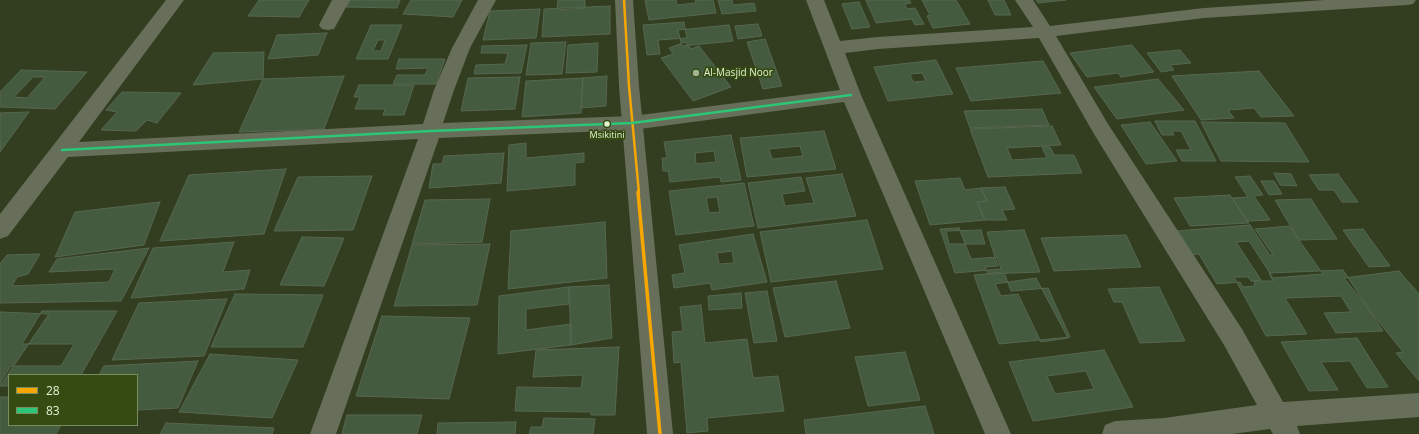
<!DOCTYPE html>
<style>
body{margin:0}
#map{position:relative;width:1419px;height:434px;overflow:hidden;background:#323e1f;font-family:"Open Sans",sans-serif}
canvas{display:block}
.legend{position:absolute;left:8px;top:374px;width:130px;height:52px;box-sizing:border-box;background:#354b12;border:1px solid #7a8d5f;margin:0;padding:5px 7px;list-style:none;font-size:12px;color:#e2f1d3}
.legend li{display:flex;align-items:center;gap:8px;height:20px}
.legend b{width:20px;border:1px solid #7a8d5f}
</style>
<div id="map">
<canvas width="1419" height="434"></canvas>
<ul class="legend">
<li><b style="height:5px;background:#f7a600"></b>28</li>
<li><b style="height:5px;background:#2dc577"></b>83</li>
</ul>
</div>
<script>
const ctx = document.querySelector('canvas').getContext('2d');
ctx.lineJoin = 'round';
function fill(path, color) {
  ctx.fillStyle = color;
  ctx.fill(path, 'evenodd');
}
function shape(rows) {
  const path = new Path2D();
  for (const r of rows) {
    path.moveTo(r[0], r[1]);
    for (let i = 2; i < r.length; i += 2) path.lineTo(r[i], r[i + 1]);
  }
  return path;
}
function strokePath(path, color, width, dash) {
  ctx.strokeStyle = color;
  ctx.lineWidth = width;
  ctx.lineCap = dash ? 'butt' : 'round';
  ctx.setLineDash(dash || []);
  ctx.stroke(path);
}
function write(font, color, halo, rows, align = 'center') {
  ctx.font = font + ' "Open Sans",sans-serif';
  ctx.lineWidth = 3.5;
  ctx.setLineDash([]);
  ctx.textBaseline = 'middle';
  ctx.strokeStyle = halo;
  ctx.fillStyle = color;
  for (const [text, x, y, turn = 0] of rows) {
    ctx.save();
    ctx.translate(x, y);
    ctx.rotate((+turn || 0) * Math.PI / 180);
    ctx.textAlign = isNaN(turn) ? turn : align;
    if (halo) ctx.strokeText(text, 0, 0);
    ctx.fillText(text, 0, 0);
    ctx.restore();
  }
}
const building = shape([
 [259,0,309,0,299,17,248,16,259,0],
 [350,0,400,0,397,8,346,7,350,0],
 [411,0,462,0,453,17,403,14,411,0],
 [558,0,585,0,585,8,557,10,558,0],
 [645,0,676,0,677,5,696,3,695,0,713,0,716,13,649,20,645,0],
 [718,0,732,0,733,5,754,3,756,11,722,14,718,0],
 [866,0,909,0,911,3,905,4,907,9,915,8,924,24,915,25,912,19,876,23,866,0],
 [922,0,956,0,970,24,933,28,927,16,930,15,922,0],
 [988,0,1004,0,1011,15,995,15,988,0],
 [1036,0,1066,0,1038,3,1036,0],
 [859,2,870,27,852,29,842,4,859,2],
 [610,6,610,34,542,37,544,9,610,6],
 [540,9,536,38,483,40,490,11,540,9],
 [684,22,687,38,658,40,660,54,647,55,643,25,684,22],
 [758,24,762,36,738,39,735,26,758,24],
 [371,25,402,25,388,59,356,59,371,25],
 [378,40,385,40,381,51,373,51,378,40],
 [729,25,733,41,682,46,678,30,729,25],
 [327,33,318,55,268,59,277,35,327,33],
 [765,39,782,86,763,89,747,42,765,39],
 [566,42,562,74,526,75,531,43,566,42],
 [685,42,691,49,699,46,731,87,693,101,661,58,673,54,669,48,685,42],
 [598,43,597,72,566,73,568,45,598,43],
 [527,45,521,73,474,74,476,65,505,64,508,53,481,53,482,46,527,45],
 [1132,45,1154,72,1121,77,1118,73,1087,77,1070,53,1132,45],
 [1180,50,1191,63,1170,65,1174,70,1161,72,1147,53,1180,50],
 [264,52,263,79,193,85,213,53,264,52],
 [399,59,445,59,436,84,393,84,397,75,425,75,428,68,396,69,399,59],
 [936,60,953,94,888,101,874,67,936,60],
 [922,73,926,81,913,82,910,74,922,73],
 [1043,61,1061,93,971,101,956,68,1043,61],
 [21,70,87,72,55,109,0,107,0,92,21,70],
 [33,77,45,77,27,98,14,97,33,77],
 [1259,71,1294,116,1261,117,1254,108,1228,110,1234,118,1201,120,1172,76,1259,71],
 [344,76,324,129,239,132,263,79,344,76],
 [607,76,606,106,581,108,583,78,607,76],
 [520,77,515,109,461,111,468,78,520,77],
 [583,78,581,113,522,117,526,81,583,78],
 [1158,79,1184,110,1117,119,1094,87,1158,79],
 [359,85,414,85,404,115,383,115,385,109,355,109,360,97,354,97,359,85],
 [122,92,181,93,157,123,147,120,136,131,101,130,117,112,106,110,122,92],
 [1042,109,1049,125,970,128,964,111,1042,109],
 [29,112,0,152,0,113,29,112],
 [1155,121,1195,121,1216,161,1182,161,1176,150,1191,150,1181,131,1172,131,1174,135,1162,135,1155,121],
 [1150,122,1177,161,1146,164,1121,125,1150,122],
 [1201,122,1285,123,1309,162,1221,161,1201,122],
 [1052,126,1061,145,1007,148,1012,160,1047,158,1042,147,1050,147,1054,155,1074,155,1082,173,988,177,970,129,1052,126],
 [824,131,836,169,747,177,740,138,824,131],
 [800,146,803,156,772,159,769,149,800,146],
 [731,135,741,180,721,182,720,177,670,182,668,171,663,171,662,158,667,158,664,142,731,135],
 [714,151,716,162,696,164,695,153,714,151],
 [526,143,526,158,584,153,584,162,575,163,575,185,507,191,509,145,526,143],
 [504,153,501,183,429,188,433,164,442,164,444,156,504,153],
 [286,169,264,234,160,241,189,175,286,169],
 [1274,173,1291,174,1297,186,1280,185,1274,173],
 [842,174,856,216,758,228,748,183,801,177,805,191,782,194,785,206,814,203,806,178,842,174],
 [1338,174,1358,202,1342,202,1334,190,1319,190,1309,175,1338,174],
 [372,176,353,230,274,231,298,177,372,176],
 [1250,176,1263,195,1254,196,1270,220,1247,221,1232,198,1248,197,1235,177,1250,176],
 [960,178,965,190,981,188,987,201,977,202,985,220,930,225,915,181,960,178],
 [1261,181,1274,181,1282,194,1269,195,1261,181],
 [744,183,754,226,676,235,669,191,744,183],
 [717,197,720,212,709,213,706,198,717,197],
 [1005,187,1015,209,1002,210,1007,220,985,220,977,202,987,201,981,188,1005,187],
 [1230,195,1249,223,1190,226,1174,198,1230,195],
 [490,199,482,242,412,244,425,200,490,199],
 [1311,199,1337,239,1299,240,1275,200,1311,199],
 [160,202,144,245,55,257,75,212,160,202],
 [867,220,883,269,771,282,760,232,867,220],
 [605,222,607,278,508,289,511,231,605,222],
 [1250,225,1270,255,1273,255,1255,229,1289,226,1323,274,1273,278,1249,241,1236,242,1261,280,1254,281,1255,286,1243,287,1240,282,1217,284,1199,254,1191,255,1177,231,1250,225],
 [959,228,971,259,997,257,1001,269,955,273,940,229,959,228],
 [1363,229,1390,266,1369,267,1343,230,1363,229],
 [981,230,985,244,949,244,946,231,981,230],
 [1024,230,1040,272,988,274,985,267,998,266,987,232,1024,230],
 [753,234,767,282,712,290,710,283,674,288,672,275,685,273,679,245,753,234],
 [732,251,734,263,719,264,717,253,732,251],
 [1126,235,1141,267,1054,271,1041,238,1126,235],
 [302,237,344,238,324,286,280,285,302,237],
 [234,242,223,272,250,270,244,289,131,298,153,248,234,242],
 [490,244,477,305,394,306,412,245,490,244],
 [149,248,121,301,0,303,0,264,7,255,40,254,28,274,17,277,12,286,109,282,115,269,49,272,57,259,149,248],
 [1343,270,1383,331,1336,333,1324,313,1351,312,1341,296,1285,298,1307,334,1266,336,1234,277,1248,277,1251,281,1273,281,1269,273,1343,270],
 [1399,271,1419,294,1419,381,1396,353,1403,352,1344,278,1399,271],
 [1004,272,1011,291,1048,288,1070,337,999,344,974,275,1004,272],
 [1036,278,1068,338,1041,342,1018,294,1001,296,995,284,1036,278],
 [836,281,850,328,785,337,773,288,836,281],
 [609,285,612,338,571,345,569,287,609,285],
 [569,287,569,304,526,309,526,330,571,324,571,345,498,354,499,296,569,287],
 [1159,287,1185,341,1140,343,1122,302,1114,302,1108,289,1159,287],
 [767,291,777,341,754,343,745,293,767,291],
 [741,293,742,308,709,310,708,296,741,293],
 [235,294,323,295,303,347,211,347,235,294],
 [227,299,204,356,112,360,139,303,227,299],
 [701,305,705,343,747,339,753,378,778,376,784,411,707,418,708,431,687,433,681,362,674,363,672,332,683,331,680,307,701,305],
 [42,311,117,311,81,375,9,375,9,386,0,386,0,383,11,366,61,366,74,344,22,344,42,311],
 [0,312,49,314,0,386,0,312],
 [382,316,470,318,449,399,356,396,382,316],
 [1357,338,1388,387,1367,388,1350,361,1321,362,1338,390,1309,391,1281,342,1357,338],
 [619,347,615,415,591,415,591,412,515,411,517,387,581,388,583,375,533,377,536,350,619,347],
 [1104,350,1133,407,1033,421,1009,362,1104,350],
 [1086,371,1094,389,1055,394,1047,376,1086,371],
 [905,352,920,400,868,406,855,357,905,352],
 [210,354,298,360,272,418,179,412,210,354],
 [198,361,178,408,137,410,137,375,99,375,104,366,198,361],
 [0,397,9,397,9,425,61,425,56,434,0,434,0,397],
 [925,406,934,434,806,434,804,420,925,406],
 [347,415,422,415,417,434,342,434,347,415],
 [544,418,595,419,593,434,529,434,531,427,542,427,544,418],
 [516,422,515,434,437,434,438,423,516,422],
 [166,423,274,428,272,434,160,434,166,423]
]);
fill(building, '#455b40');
strokePath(building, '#576750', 1);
fill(shape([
 [166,0,184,0,79,142,423,124,434,90,452,48,478,0,496,0,470,48,454,90,443,123,632,116,840,90,806,0,824,0,840,41,878,37,1033,27,1015,0,1033,0,1050,26,1204,8,1325,0,1416,0,1413,4,1407,5,1204,18,1056,36,1108,124,1242,329,1283,402,1419,393,1419,417,1297,426,1300,434,1273,434,1270,429,1232,434,1102,434,1105,425,1115,421,1164,418,1257,405,1224,345,1094,134,1039,38,878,49,845,53,861,95,1011,434,985,434,844,102,632,130,439,138,336,434,310,434,418,139,68,157,8,236,0,239,0,214,166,0],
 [332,0,350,0,334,29,328,30,322,29,319,25,332,0]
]), '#676f5a');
fill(shape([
 [615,0,633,0,639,86,673,434,647,434,619,86,615,0]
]), '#676f5a');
strokePath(shape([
 [624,0,629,86,639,193]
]), '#f7a600', 2.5);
strokePath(shape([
 [638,192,660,434]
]), '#f7a600', 3.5);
strokePath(shape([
 [62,150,431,131,632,123,851,95]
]), '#2dc577', 2.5);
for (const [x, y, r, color] of [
 [696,73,4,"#a4b294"],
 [607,124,3.5,"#e2f1d3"]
]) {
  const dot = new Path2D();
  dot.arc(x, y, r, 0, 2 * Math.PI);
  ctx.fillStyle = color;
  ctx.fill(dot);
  strokePath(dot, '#354b12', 1.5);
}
write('9px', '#e2f1d3', '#354b12', [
 ["Msikitini",607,135]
]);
write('10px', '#e2f1d3', '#354b12', [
 ["Al-Masjid Noor",704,73]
], 'left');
</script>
